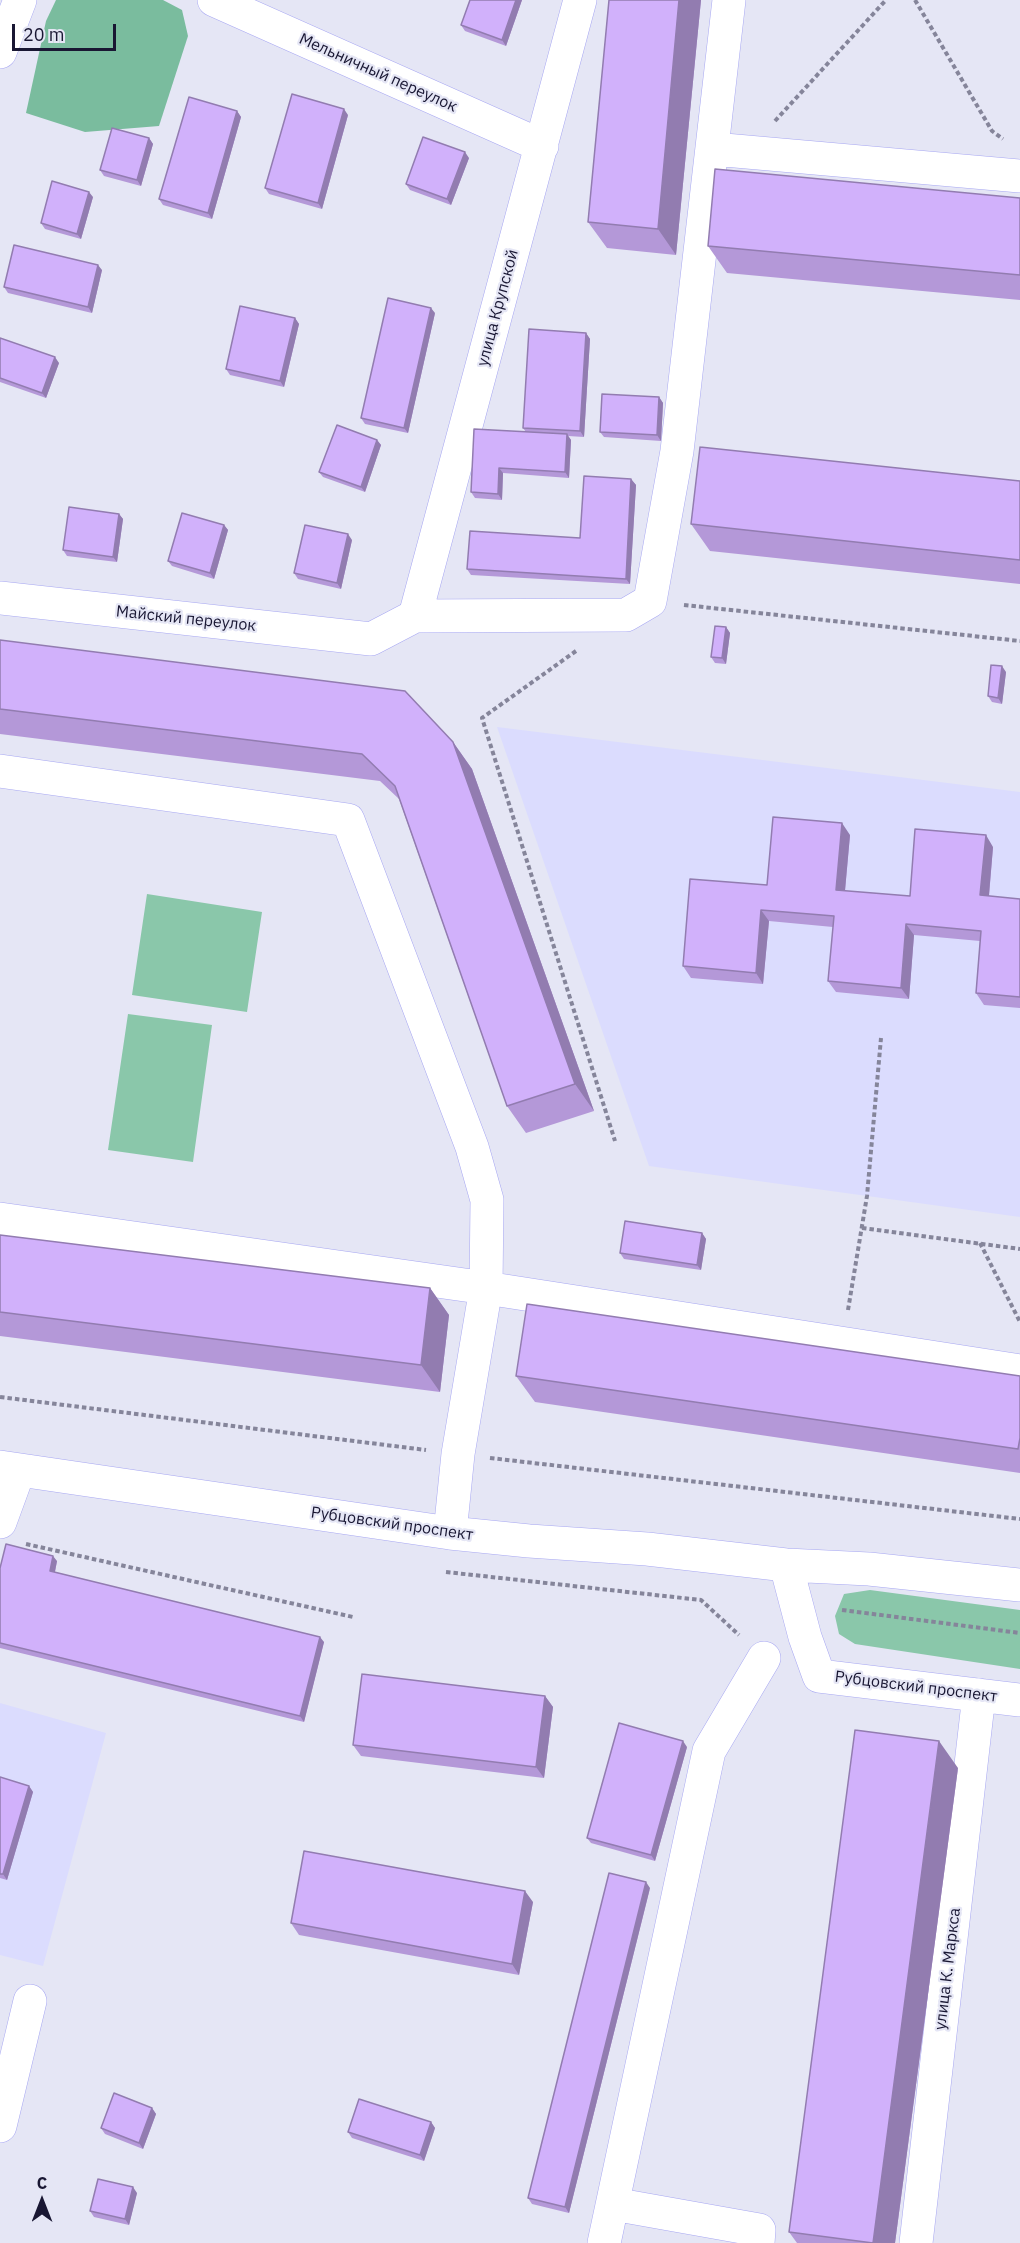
<!DOCTYPE html>
<meta charset="utf-8">
<style>
body{margin:0}
#map{position:relative;width:1020px;height:2243px;overflow:hidden;background:#e5e6f5;font-family:"IBM Plex Sans",sans-serif}
canvas{display:block}
.north{position:absolute;left:12px;top:2171px;width:60px;height:60px;-webkit-text-stroke:4px #e5e6f5;paint-order:stroke;rotate:0deg;font-size:16px;font-weight:700;line-height:24px;text-align:center;color:#191733}
.north::after{content:'';display:block;margin:auto;width:21px;height:27px;background:#191733;clip-path:polygon(50% 0,100% 100%,50% 72%,0 100%)}
.scale{position:absolute;left:12px;top:24px;width:104px;height:27px;box-sizing:border-box;border:3px solid #191733;border-top:0;padding-left:8px;font-size:18px;line-height:21px;white-space:nowrap;color:#191733;-webkit-text-stroke:4px #e5e6f5;paint-order:stroke}
</style>
<div id="map">
<canvas width="1020" height="2243"></canvas>
<div class="north">С</div>
<div class="scale">20 m</div>
</div>
<script>
const ctx = document.querySelector('canvas').getContext('2d');
ctx.lineJoin = 'round';
function fill(path, color) {
  ctx.fillStyle = color;
  ctx.fill(path, 'evenodd');
}
function shape(rows) {
  const path = new Path2D();
  for (const r of rows) {
    path.moveTo(r[0], r[1]);
    for (let i = 2; i < r.length; i += 2) path.lineTo(r[i], r[i + 1]);
  }
  return path;
}
function strokePath(path, color, width, dash) {
  ctx.strokeStyle = color;
  ctx.lineWidth = width;
  ctx.lineCap = dash ? 'butt' : 'round';
  ctx.setLineDash(dash || []);
  ctx.stroke(path);
}
function write(font, color, halo, rows, align = 'center') {
  ctx.font = font + ' "IBM Plex Sans",sans-serif';
  ctx.lineWidth = 4.5;
  ctx.setLineDash([]);
  ctx.textBaseline = 'middle';
  ctx.strokeStyle = halo;
  ctx.fillStyle = color;
  for (const [text, x, y, turn = 0] of rows) {
    ctx.save();
    ctx.translate(x, y);
    ctx.rotate((+turn || 0) * Math.PI / 180);
    ctx.textAlign = isNaN(turn) ? turn : align;
    if (halo) ctx.strokeText(text, 0, 0);
    ctx.fillText(text, 0, 0);
    ctx.restore();
  }
}
fill(shape([
 [497,727,1020,792,1020,1217,649,1166],
 [0,1703,106,1733,43,1966,0,1955]
]), '#dbdcfe');
fill(shape([
 [147,894,262,912,247,1012,132,995],
 [128,1014,212,1025,193,1162,108,1150],
 [870,1590,1020,1610,1020,1669,855,1644,839,1634,835,1616,844,1594]
]), '#8ac7aa');
fill(shape([
 [56,0,163,0,182,10,188,36,159,126,85,132,26,113,46,21]
]), '#7abc9e');
const minor = shape([
 [214,0,542,146],
 [0,52,20,0],
 [713,149,1020,176],
 [0,598,371,639,415,616,626,615,650,601,677,451,729,0],
 [415,616,580,0],
 [0,771,348,820,472,1147,487,1200,486,1288,458,1454,450,1533],
 [0,1219,486,1288,1020,1371],
 [0,1467,450,1533,529,1541,647,1549,786,1565,869,1569,1020,1585],
 [0,1522,19,1470],
 [786,1565,805,1637,819,1676,1020,1700],
 [0,2126,30,2001],
 [613,2204,759,2230,758,2243],
 [604,2243,709,1751,764,1658],
 [916,2243,979,1695]
]);
strokePath(minor, '#a7a7f2', 34);
strokePath(shape([
 [915,0,992,131,1003,139],
 [775,121,886,0],
 [684,605,1020,641],
 [576,651,482,718,615,1141],
 [862,1228,1020,1249],
 [980,1243,1020,1322],
 [848,1310,867,1196,881,1038],
 [0,1397,426,1450],
 [490,1458,1020,1519],
 [26,1544,353,1617],
 [446,1572,701,1600,739,1635],
 [842,1610,1020,1633]
]), '#85859a', 4, [4.5, 3]);
strokePath(minor, '#fff', 33);
fill(shape([
 [470,0,522,0,506,46,465,31,461,25],
 [609,0,701,0,676,255,607,248,588,222],
 [237,111,241,117,212,219,163,205,159,199],
 [348,115,322,209,269,194,265,188],
 [149,138,153,144,141,186,104,176,100,170],
 [469,158,451,205,410,190,406,184],
 [93,197,81,239,45,229,41,223],
 [1020,198,1020,300,727,273,708,246],
 [102,270,92,313,8,293,4,287],
 [435,313,408,433,365,424,361,418],
 [295,318,299,324,284,387,230,375,226,369],
 [586,333,590,339,584,437,568,436,571,440,569,478,503,473,502,500,475,498,471,492,526,432,523,428],
 [0,338,59,363,46,398,0,382],
 [659,397,663,403,661,441,604,437,600,432],
 [377,440,381,445,365,492,323,477,319,472],
 [631,479,636,485,630,584,471,575,467,569,580,538],
 [1020,481,1020,584,710,551,691,524],
 [119,514,123,519,117,562,67,556,63,550],
 [224,525,228,530,214,579,172,566,168,561],
 [352,540,341,589,298,579,294,573],
 [726,627,730,633,726,664,715,663,711,657],
 [0,640,453,742,472,769,594,1111,526,1133,507,1106,399,799,380,781,0,734],
 [1006,672,1002,704,992,702,988,696],
 [850,835,845,891,910,896,993,847,989,896,1020,899,1020,1008,984,1005,976,993,980,941,914,935,909,999,836,992,828,981,833,927,769,921,763,984,691,978,683,966,767,885],
 [702,1233,706,1239,701,1270,624,1259,620,1253],
 [0,1235,430,1288,449,1315,440,1392,0,1336],
 [516,1376,1020,1376,1020,1473,535,1402],
 [57,1561,55,1572,324,1642,304,1722,0,1648,0,1568],
 [545,1696,553,1707,544,1778,361,1756,353,1745],
 [687,1747,655,1861,591,1843,587,1838],
 [958,1768,895,2243,797,2243,789,2232],
 [0,1777,29,1786,33,1792,7,1880,0,1878],
 [650,1888,569,2213,532,2204,528,2198],
 [533,1902,519,1975,299,1935,291,1923],
 [152,2108,156,2114,143,2149,105,2134,101,2128],
 [431,2122,435,2128,424,2161,352,2138,348,2132],
 [137,2193,129,2225,94,2217,90,2211]
]), '#b498d8');
fill(shape([
 [516,0,522,0,506,46,502,40],
 [679,0,701,0,676,255,658,229],
 [344,109,348,115,322,209,318,203],
 [237,111,241,117,212,219,208,213],
 [149,138,153,144,141,186,137,180],
 [465,152,469,158,451,205,447,199],
 [89,192,93,197,81,239,77,234],
 [98,265,102,270,92,313,88,307],
 [431,308,435,313,408,433,404,428],
 [295,318,299,324,284,387,280,381],
 [586,333,590,339,584,437,580,431],
 [55,357,59,363,46,398,42,393],
 [659,397,663,403,661,441,657,435],
 [567,434,571,440,569,478,565,472],
 [377,440,381,445,365,492,361,487],
 [499,468,503,473,502,500,498,494],
 [631,479,636,485,630,584,626,579],
 [119,514,123,519,117,562,113,557],
 [224,525,228,530,214,579,210,573],
 [348,534,352,540,341,589,337,583],
 [726,627,730,633,726,664,722,658],
 [1002,666,1006,672,1002,704,998,698],
 [453,742,472,769,594,1111,575,1084],
 [842,823,850,835,844,901,836,890],
 [986,835,993,847,988,906,980,895],
 [761,910,769,921,763,984,756,973],
 [906,924,914,935,909,999,901,988],
 [702,1233,706,1239,701,1270,697,1265],
 [430,1288,449,1315,440,1392,421,1365],
 [53,1556,57,1561,54,1576,50,1571],
 [320,1637,324,1642,304,1722,300,1716],
 [545,1696,553,1707,544,1778,536,1767],
 [683,1741,687,1747,655,1861,651,1855],
 [939,1741,958,1768,895,2243,873,2243],
 [29,1786,33,1792,7,1880,3,1874],
 [646,1882,650,1888,569,2213,565,2207],
 [525,1891,533,1902,519,1975,512,1964],
 [152,2108,156,2114,143,2149,139,2143],
 [431,2122,435,2128,424,2161,420,2155],
 [133,2187,137,2193,129,2225,125,2219]
]), '#927cb0');
const building = shape([
 [470,0,516,0,502,40,461,25,470,0],
 [609,0,679,0,658,229,588,222,609,0],
 [292,94,344,109,318,203,265,188,292,94],
 [189,97,237,111,208,213,159,199,189,97],
 [112,128,149,138,137,180,100,170,112,128],
 [423,137,465,152,447,199,406,184,423,137],
 [715,169,1020,198,1020,275,708,246,715,169],
 [52,181,89,192,77,234,41,223,52,181],
 [14,245,98,265,88,307,4,287,14,245],
 [388,298,431,308,404,428,361,418,388,298],
 [240,306,295,318,280,381,226,369,240,306],
 [529,329,586,333,580,431,523,428,529,329],
 [0,338,55,357,42,393,0,378,0,338],
 [602,394,659,397,657,435,600,432,602,394],
 [337,425,377,440,361,487,319,472,337,425],
 [474,429,567,434,565,472,499,468,498,494,471,492,474,429],
 [700,447,1020,481,1020,560,691,524,700,447],
 [584,476,631,479,626,579,467,569,470,531,580,538,584,476],
 [69,507,119,514,113,557,63,550,69,507],
 [182,513,224,525,210,573,168,561,182,513],
 [305,525,348,534,337,583,294,573,305,525],
 [715,626,726,627,722,658,711,657,715,626],
 [0,640,405,691,453,742,575,1084,507,1106,395,786,362,754,0,709,0,640],
 [991,665,1002,666,998,698,988,696,991,665],
 [773,817,842,823,836,890,910,896,915,829,986,835,980,895,1020,899,1020,997,976,993,981,931,906,924,901,988,828,981,834,916,761,910,756,973,683,966,690,879,767,885,773,817],
 [625,1221,702,1233,697,1265,620,1253,625,1221],
 [0,1235,430,1288,421,1365,0,1312,0,1235],
 [527,1304,1020,1376,1020,1438,1018,1449,516,1376,527,1304],
 [6,1544,53,1556,50,1571,320,1637,300,1716,0,1643,0,1568,6,1544],
 [362,1674,545,1696,536,1767,353,1745,362,1674],
 [619,1723,683,1741,651,1855,587,1838,619,1723],
 [855,1730,939,1741,873,2243,789,2232,855,1730],
 [0,1777,29,1786,3,1874,0,1874,0,1777],
 [304,1851,525,1891,512,1964,291,1923,304,1851],
 [609,1873,646,1882,565,2207,528,2198,609,1873],
 [114,2093,152,2108,139,2143,101,2128,114,2093],
 [359,2099,431,2122,420,2155,348,2132,359,2099],
 [98,2179,133,2187,125,2219,90,2211,98,2179]
]);
fill(building, '#d1b1fb');
strokePath(building, '#927cb0', 1.5);
write('16px', '#191733', '#e5e6f5', [
 ["Мельничный переулок",378,73,24],
 ["улица Крупской",498,308,-75],
 ["Майский переулок",186,619,6],
 ["Рубцовский проспект",392,1524,8],
 ["Рубцовский проспект",916,1687,7],
 ["улица К. Маркса",948,1969,-83]
]);
</script>
